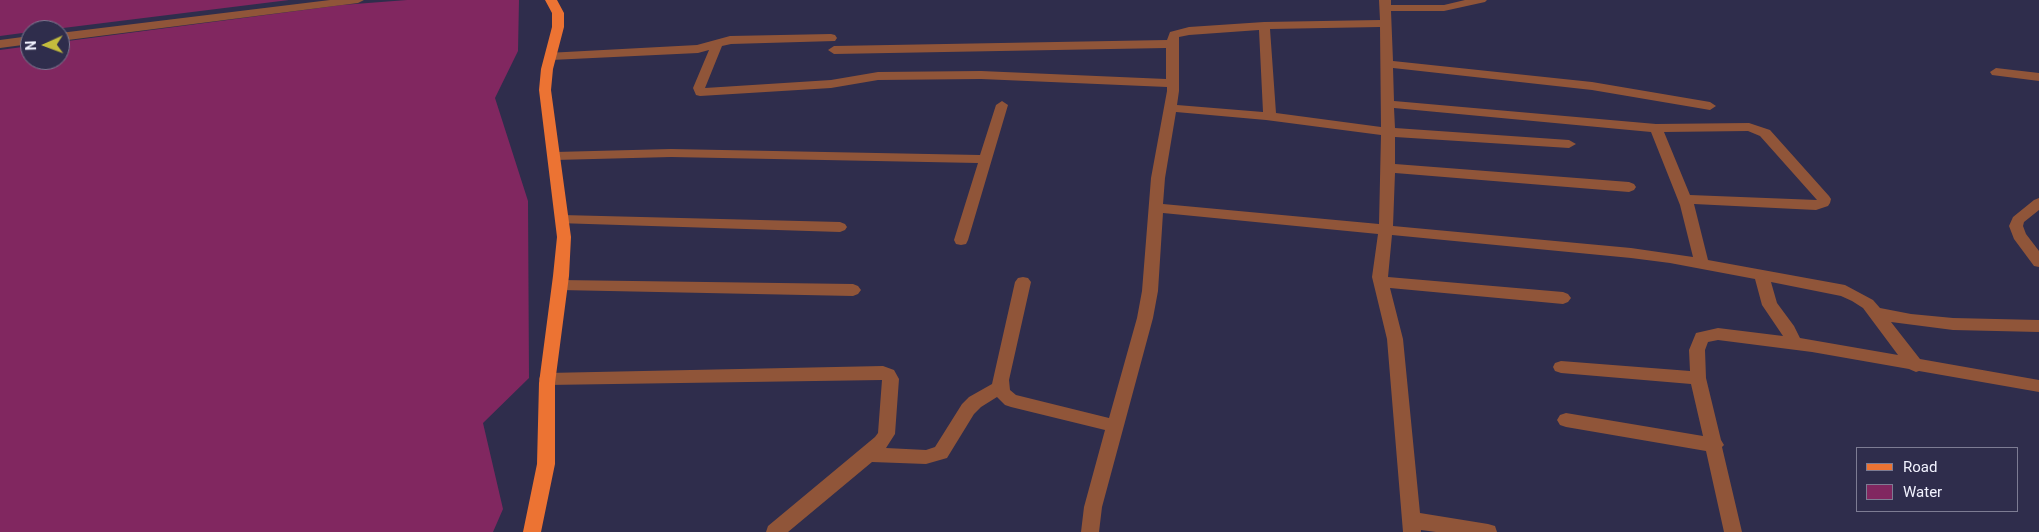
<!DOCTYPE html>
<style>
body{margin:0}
#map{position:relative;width:2039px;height:532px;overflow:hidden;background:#2f2d4c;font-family:Roboto,sans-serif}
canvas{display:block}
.legend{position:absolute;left:1856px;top:447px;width:162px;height:65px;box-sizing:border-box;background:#2f2d4c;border:1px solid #7d7c93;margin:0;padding:6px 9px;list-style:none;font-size:15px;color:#f1f2fe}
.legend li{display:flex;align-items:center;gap:10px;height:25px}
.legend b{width:25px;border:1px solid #7d7c93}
.north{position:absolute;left:20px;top:20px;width:50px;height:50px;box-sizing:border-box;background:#2f2d4c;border:1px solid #7d7c93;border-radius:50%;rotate:268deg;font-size:14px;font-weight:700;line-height:20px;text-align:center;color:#f1f2fe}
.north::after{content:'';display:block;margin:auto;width:18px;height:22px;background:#c4bc3d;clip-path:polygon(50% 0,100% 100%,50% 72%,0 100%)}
</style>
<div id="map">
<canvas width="2039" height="532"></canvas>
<ul class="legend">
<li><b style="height:6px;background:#ec7333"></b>Road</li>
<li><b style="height:14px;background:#812760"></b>Water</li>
</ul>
<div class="north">N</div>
</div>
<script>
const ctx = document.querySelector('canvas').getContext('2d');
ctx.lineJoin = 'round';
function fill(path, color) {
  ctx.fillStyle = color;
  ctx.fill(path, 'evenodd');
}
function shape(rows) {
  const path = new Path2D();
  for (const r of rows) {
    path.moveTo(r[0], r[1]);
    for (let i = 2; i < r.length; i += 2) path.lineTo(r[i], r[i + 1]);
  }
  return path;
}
fill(shape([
 [0,0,289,0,47,30,30,30,30,32,0,36],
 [407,0,519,0,518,51,495,98,528,201,529,378,483,423,503,509,493,532,0,532,0,50,30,46,30,60,60,60,60,42,342,5]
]), '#812760');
fill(shape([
 [330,0,364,0,358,3,60,41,60,33,330,0],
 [1379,0,1391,0,1391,5,1444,5,1465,0,1487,0,1485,2,1444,11,1391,11,1393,61,1592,82,1710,102,1716,106,1710,110,1592,90,1393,68,1394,101,1656,124,1749,123,1770,130,1829,196,1831,199,1830,203,1828,206,1816,210,1694,204,1708,260,1845,285,1873,300,1880,308,1911,314,1953,318,2039,320,2039,332,1953,330,1891,322,1920,359,2039,380,2039,392,1919,371,1916,372,1909,369,1812,352,1718,340,1708,342,1705,350,1706,378,1721,440,1724,445,1722,447,1742,532,1724,532,1706,451,1566,427,1560,425,1557,420,1560,415,1566,413,1703,436,1691,384,1561,373,1555,371,1553,367,1555,363,1561,361,1690,371,1689,350,1696,333,1718,328,1783,336,1762,305,1755,279,1670,263,1631,258,1392,235,1388,277,1563,292,1568,294,1571,298,1568,302,1563,304,1390,288,1403,339,1420,513,1488,524,1495,526,1497,532,1436,532,1421,530,1421,532,1403,532,1387,339,1372,277,1378,234,1163,213,1158,291,1153,318,1102,507,1099,532,1081,532,1084,507,1105,430,1011,407,1005,405,997,397,981,407,974,414,947,458,926,464,872,462,788,532,766,532,768,526,875,437,878,433,882,380,547,385,541,384,539,379,541,374,547,373,883,366,894,370,899,379,895,434,886,448,926,450,935,447,962,404,969,397,992,384,1015,282,1018,278,1023,277,1028,278,1031,282,1009,380,1010,390,1016,395,1109,418,1137,318,1142,291,1151,178,1167,91,1167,87,981,79,878,80,831,88,700,96,696,95,693,88,709,50,698,53,551,60,545,56,547,53,697,45,730,36,831,34,835,35,837,38,835,41,731,44,722,46,705,88,831,80,878,72,981,71,1166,79,1166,48,834,54,828,50,834,46,1167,40,1170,32,1189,27,1264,22,1380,20,1379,0],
 [1380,27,1381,127,1276,113,1270,29,1380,27],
 [1259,30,1263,112,1177,105,1179,91,1179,37,1189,35,1259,30],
 [1394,108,1651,132,1680,205,1693,257,1631,248,1393,226,1395,173,1629,192,1634,190,1636,187,1634,184,1629,182,1395,164,1395,137,1569,148,1576,144,1569,140,1395,128,1394,108],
 [1176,112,1266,120,1381,135,1379,224,1163,204,1165,178,1176,112],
 [1748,131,1760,136,1817,200,1690,195,1664,132,1748,131],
 [1771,282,1841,296,1852,301,1863,308,1898,355,1800,338,1794,326,1777,303,1771,282],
 [30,36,30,44,0,48,0,40,30,36],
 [1996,68,2039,73,2039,81,1992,75,1990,72,1996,68],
 [1002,101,1008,105,968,240,966,244,961,245,956,244,954,240,978,163,671,157,555,160,550,159,548,156,550,153,555,152,671,149,980,155,996,105,1002,101],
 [2039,198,2039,210,2024,222,2023,226,2026,234,2039,251,2039,267,2034,266,2014,239,2009,226,2013,217,2034,200,2039,198],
 [562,215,840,222,845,224,847,227,845,230,840,232,557,223,555,220,557,217,562,215],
 [560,280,853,284,858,286,861,290,858,294,853,296,560,290,555,289,552,285,555,281,560,280]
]), '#905539');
fill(shape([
 [545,0,557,0,564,13,564,27,553,69,551,90,571,237,569,276,555,383,555,464,541,532,523,532,537,464,539,383,553,276,557,237,539,90,541,69,552,27,552,13,545,0]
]), '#ec7333');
</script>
